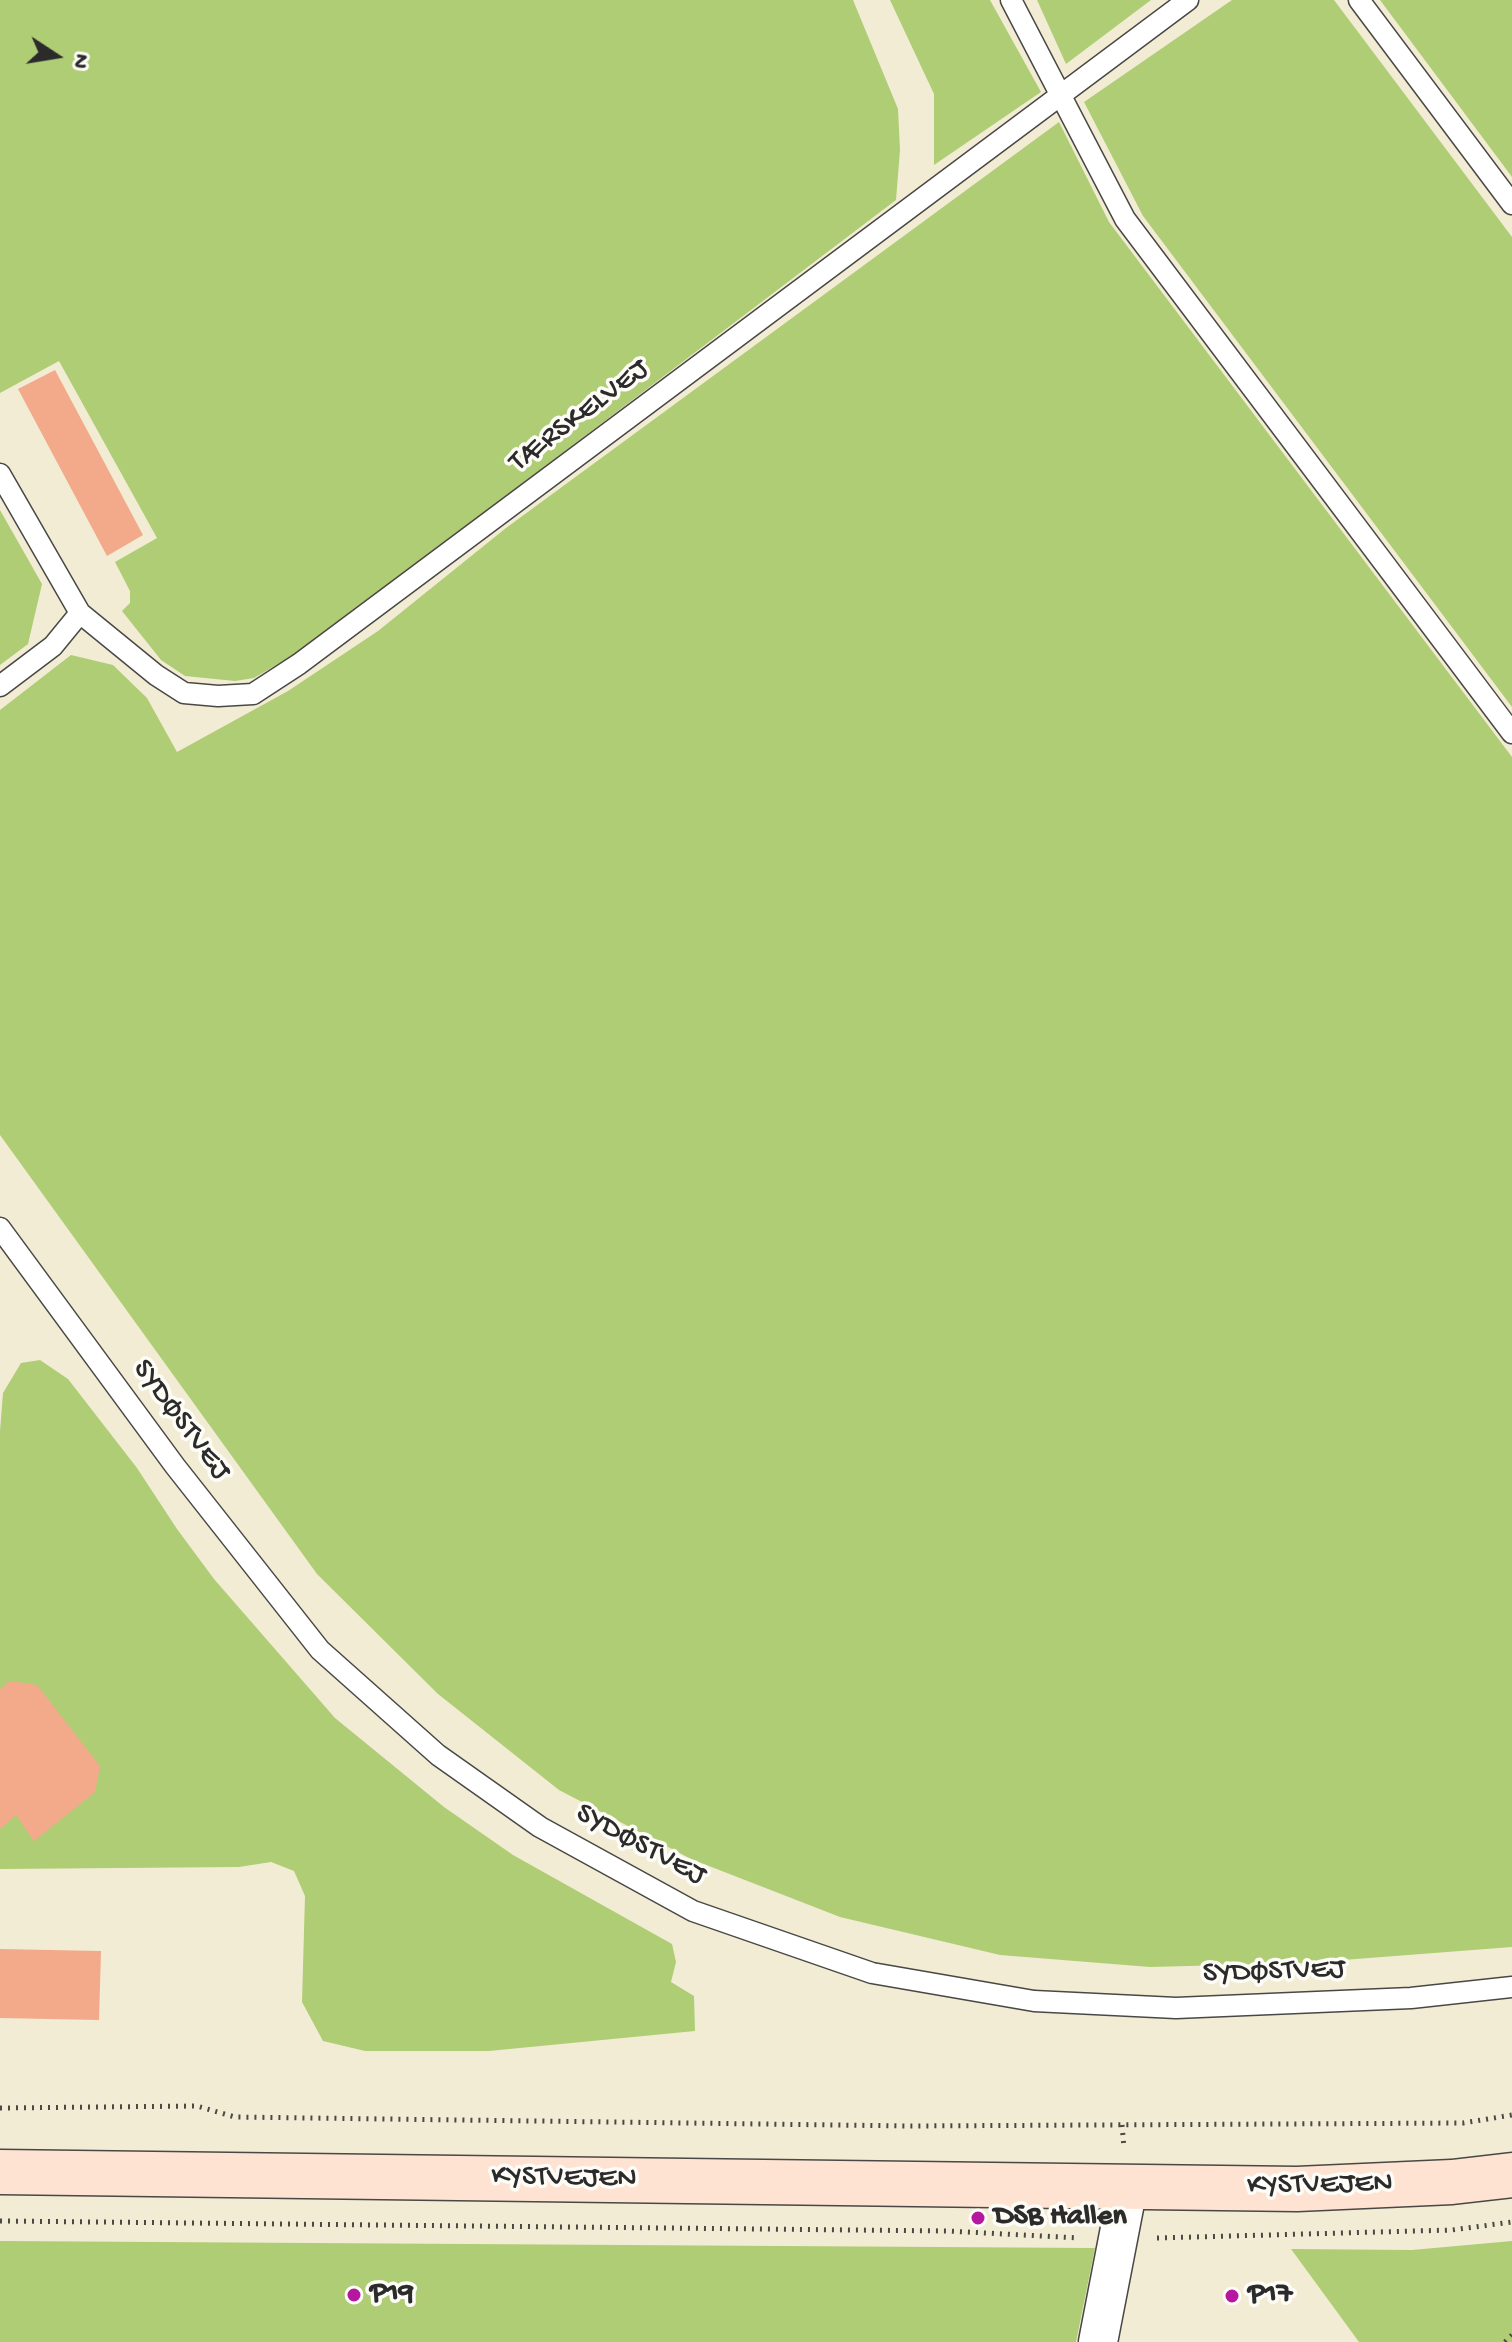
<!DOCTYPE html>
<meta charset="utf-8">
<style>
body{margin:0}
#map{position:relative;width:1512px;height:2342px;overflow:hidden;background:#f2ecd5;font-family:"Gochi Hand",sans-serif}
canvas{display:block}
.north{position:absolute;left:16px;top:16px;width:80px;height:80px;-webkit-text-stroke:6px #fdfcf7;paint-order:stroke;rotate:102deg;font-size:22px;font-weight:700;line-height:32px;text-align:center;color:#2b2b2b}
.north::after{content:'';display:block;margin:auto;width:28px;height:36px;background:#2b2b2b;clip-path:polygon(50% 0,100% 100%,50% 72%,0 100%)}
</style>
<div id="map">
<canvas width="1512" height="2342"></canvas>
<div class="north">N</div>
</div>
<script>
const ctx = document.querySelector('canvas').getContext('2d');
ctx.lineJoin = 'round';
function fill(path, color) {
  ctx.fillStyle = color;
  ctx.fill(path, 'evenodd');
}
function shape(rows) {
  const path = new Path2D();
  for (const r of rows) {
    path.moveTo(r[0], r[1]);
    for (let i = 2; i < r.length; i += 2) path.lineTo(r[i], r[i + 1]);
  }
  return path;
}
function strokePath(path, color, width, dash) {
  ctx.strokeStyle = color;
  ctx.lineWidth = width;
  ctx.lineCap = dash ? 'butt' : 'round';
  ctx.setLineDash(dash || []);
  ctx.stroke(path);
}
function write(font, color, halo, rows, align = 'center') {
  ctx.font = font + ' "Gochi Hand",sans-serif';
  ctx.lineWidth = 7;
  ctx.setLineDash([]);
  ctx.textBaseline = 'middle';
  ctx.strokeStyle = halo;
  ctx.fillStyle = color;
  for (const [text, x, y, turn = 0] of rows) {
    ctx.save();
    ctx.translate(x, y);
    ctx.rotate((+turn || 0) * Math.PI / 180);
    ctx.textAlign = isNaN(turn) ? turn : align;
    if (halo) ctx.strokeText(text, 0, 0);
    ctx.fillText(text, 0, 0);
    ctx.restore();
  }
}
fill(shape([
 [0,0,853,0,898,109,900,150,896,200,308,646,254,678,235,681,185,676,161,660,122,611,130,603,130,591,115,562,157,538,59,361,0,393],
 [890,0,990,0,1041,92,934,165,934,94],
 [1037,0,1151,0,1066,64],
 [1232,0,1334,0,1512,237,1512,707,1143,216,1084,102],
 [1380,0,1512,0,1512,177],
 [1059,122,1109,222,1512,757,1512,1947,1304,1963,1150,1967,1000,1955,840,1917,691,1859,559,1790,438,1694,317,1574,0,1135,0,710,71,655,113,665,147,698,177,752,288,691,378,631,506,528],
 [0,510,42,584,28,644,0,665],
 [40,1360,68,1379,137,1468,177,1529,214,1579,335,1718,444,1807,513,1855,672,1944,676,1962,671,1982,694,1996,695,2031,489,2051,365,2051,323,2041,302,2002,305,1896,294,1871,271,1862,239,1867,0,1869,0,1431,3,1393,21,1363],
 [0,2241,1095,2248,1076,2342,0,2342],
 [1512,2241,1512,2342,1359,2342,1291,2249,1412,2250]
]), '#afcd74');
fill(shape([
 [55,370,143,535,107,556,18,389],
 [10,1681,37,1685,100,1766,95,1792,34,1841,16,1815,0,1829,0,1689],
 [0,1949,101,1951,99,2020,0,2018]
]), '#f2aa8b');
const lane = shape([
 [1011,0,1125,219,1512,733],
 [1359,0,1512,204],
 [0,474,80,613,156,675,184,693,218,696,253,694,299,664,1188,0],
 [0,686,53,646,80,613],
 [0,1228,175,1466,320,1650,438,1755,540,1827,693,1911,872,1973,1034,2001,1176,2008,1411,1998,1512,1987]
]);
const street = shape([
 [1098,2342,1128,2187]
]);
const secondary = shape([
 [0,2172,1297,2189,1452,2182,1512,2175]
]);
strokePath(lane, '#494844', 23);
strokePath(street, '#494844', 41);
strokePath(secondary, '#494844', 47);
strokePath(shape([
 [0,2108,197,2106,235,2117,911,2126,1463,2123,1512,2115],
 [1122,2125,1124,2148],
 [0,2221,948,2231,1079,2238],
 [1157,2238,1452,2230,1512,2222],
 [1505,2342,1512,2335]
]), '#494844', 5, [2, 6]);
strokePath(lane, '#fff', 20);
strokePath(street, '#fff', 38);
strokePath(secondary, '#fee3d2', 44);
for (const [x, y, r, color] of [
 [978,2218,8,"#b5179e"],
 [354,2295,8,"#b5179e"],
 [1232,2296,8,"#b5179e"]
]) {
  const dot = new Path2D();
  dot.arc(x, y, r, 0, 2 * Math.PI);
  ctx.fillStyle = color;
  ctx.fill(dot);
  strokePath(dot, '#fdfcf7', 3);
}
write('30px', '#2b2b2b', '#fdfcf7', [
 ["TÆRSKELVEJ",580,417,-37],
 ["SYDØSTVEJ",180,1421,53],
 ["SYDØSTVEJ",640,1846,28],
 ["SYDØSTVEJ",1274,1973,-2],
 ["KYSTVEJEN",564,2179,1],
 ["KYSTVEJEN",1320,2186,-1]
]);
write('bold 30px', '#2b2b2b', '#fdfcf7', [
 ["DSB Hallen",994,2218],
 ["P19",370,2295],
 ["P17",1248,2296]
], 'left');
</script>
